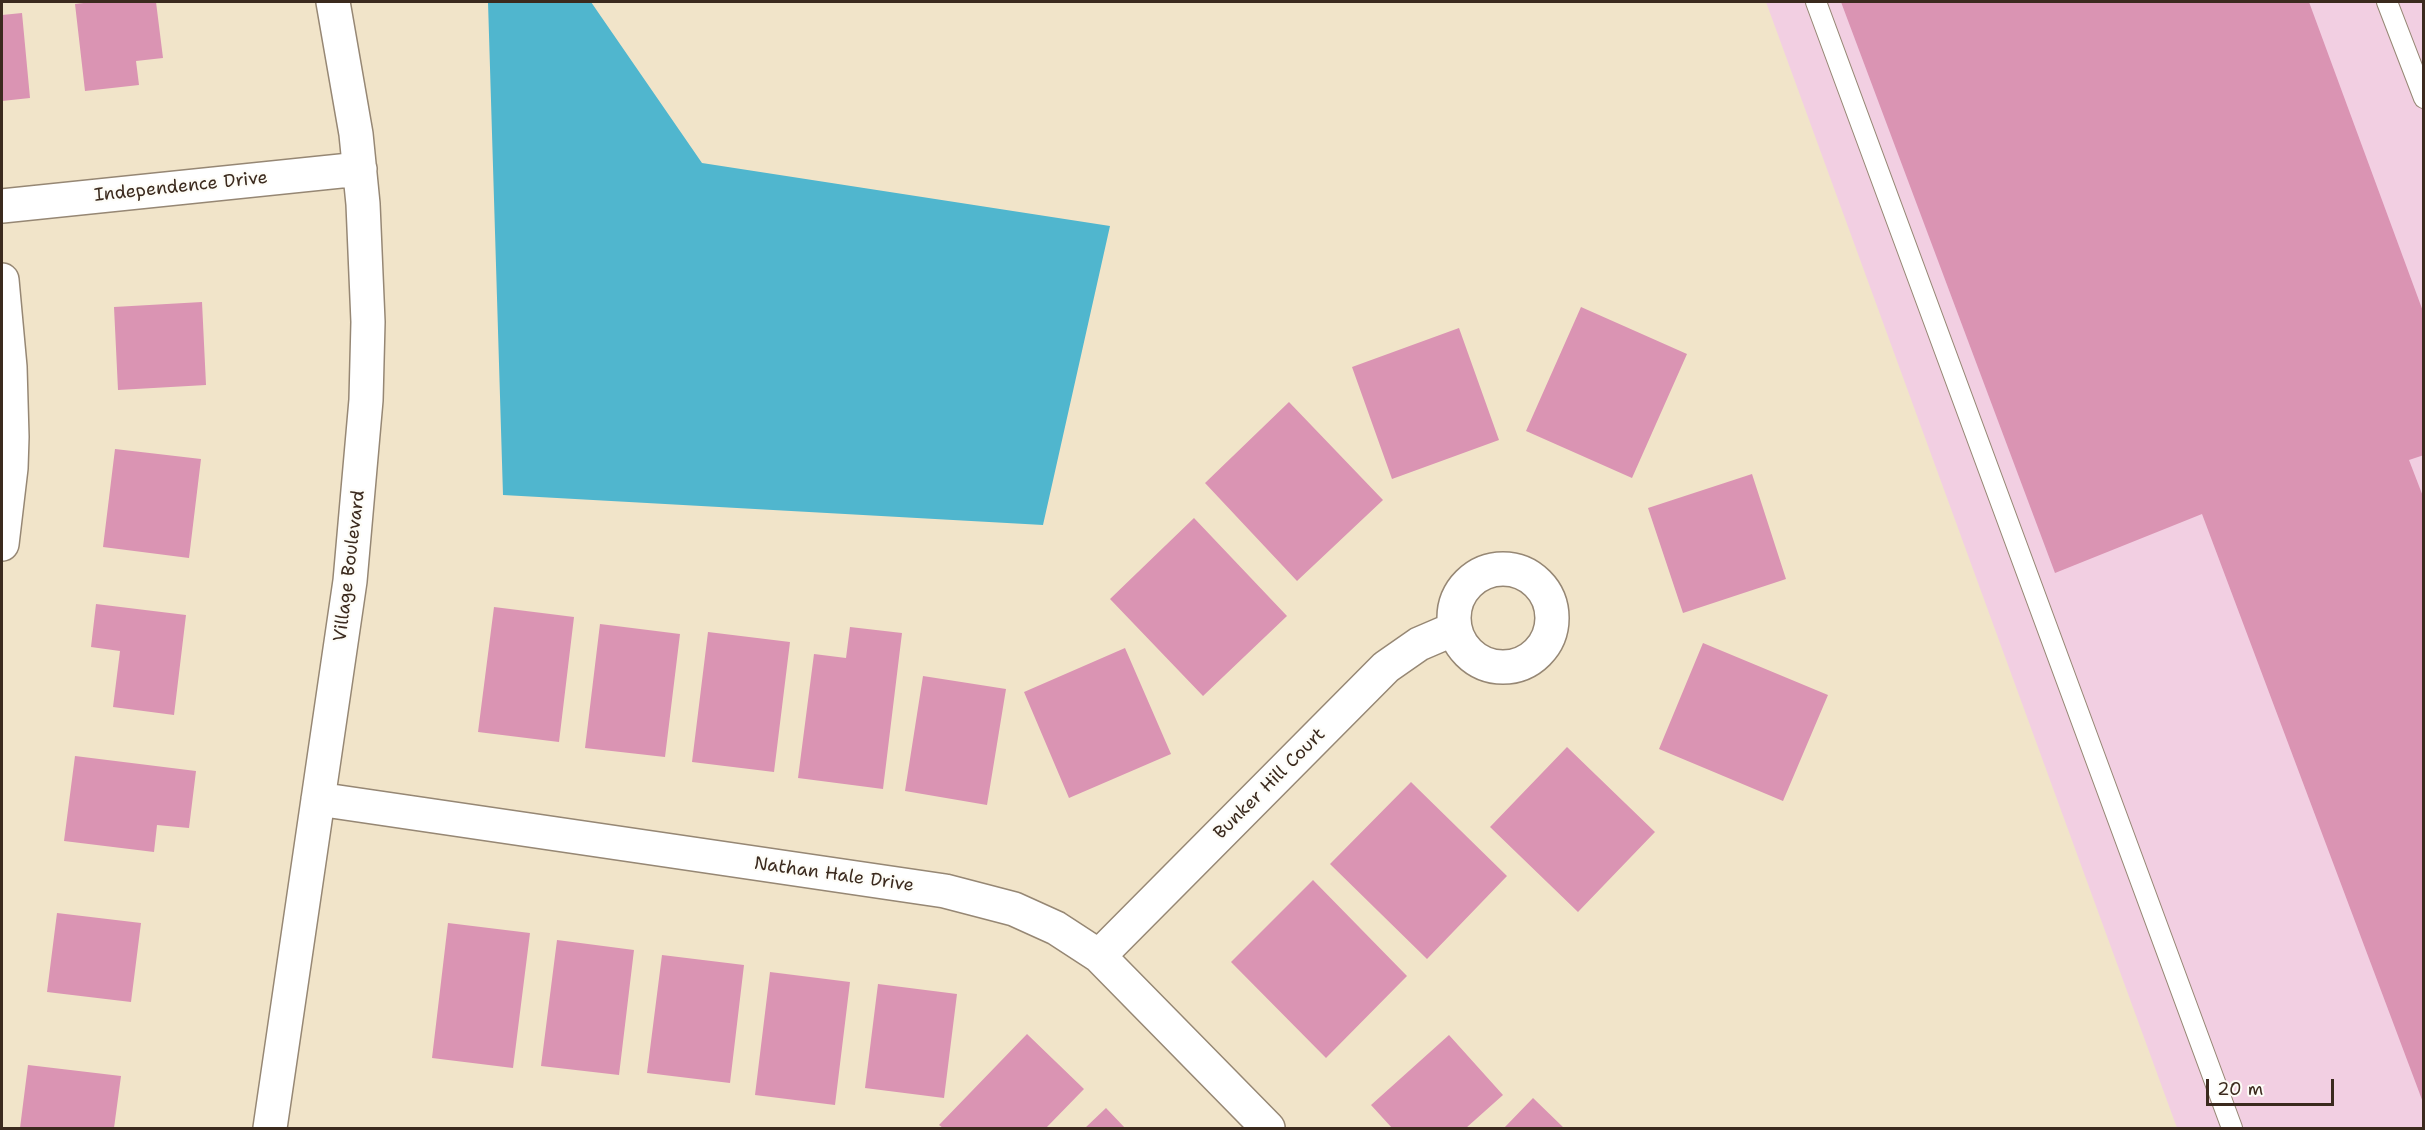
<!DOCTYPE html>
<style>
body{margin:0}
#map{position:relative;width:2425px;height:1130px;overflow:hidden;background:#f1e4c9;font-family:"Shantell Sans",sans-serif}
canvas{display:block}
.frame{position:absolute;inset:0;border:3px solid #3b2a1e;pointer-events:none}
.scale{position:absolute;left:2206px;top:1079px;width:128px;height:27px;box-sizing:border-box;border:3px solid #3b2a1e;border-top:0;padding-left:8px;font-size:18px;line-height:21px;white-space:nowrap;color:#3b2a1e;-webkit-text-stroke:4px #fdfcf7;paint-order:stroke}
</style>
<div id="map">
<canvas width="2425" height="1130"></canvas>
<div class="frame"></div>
<div class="scale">20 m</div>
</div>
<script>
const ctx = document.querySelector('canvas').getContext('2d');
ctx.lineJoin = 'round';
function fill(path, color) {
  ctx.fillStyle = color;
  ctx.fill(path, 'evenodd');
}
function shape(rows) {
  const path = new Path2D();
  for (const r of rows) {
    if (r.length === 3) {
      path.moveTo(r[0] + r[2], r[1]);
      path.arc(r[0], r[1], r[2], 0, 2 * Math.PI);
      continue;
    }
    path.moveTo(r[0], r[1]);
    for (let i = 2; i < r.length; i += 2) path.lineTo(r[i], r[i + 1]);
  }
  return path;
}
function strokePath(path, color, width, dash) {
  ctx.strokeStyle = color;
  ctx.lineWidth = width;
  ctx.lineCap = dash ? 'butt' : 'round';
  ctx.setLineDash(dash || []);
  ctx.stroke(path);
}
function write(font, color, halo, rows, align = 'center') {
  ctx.font = font + ' "Shantell Sans",sans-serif';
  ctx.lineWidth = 4.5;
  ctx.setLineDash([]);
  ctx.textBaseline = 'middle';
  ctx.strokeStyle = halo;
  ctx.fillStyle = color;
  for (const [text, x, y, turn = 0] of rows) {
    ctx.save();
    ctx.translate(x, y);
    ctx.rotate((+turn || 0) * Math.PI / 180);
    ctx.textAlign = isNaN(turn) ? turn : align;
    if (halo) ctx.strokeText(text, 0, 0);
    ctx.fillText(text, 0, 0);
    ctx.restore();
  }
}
fill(shape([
 [1766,2,2423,2,2423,1128,2177,1128]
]), '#f2cfe2');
fill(shape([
 [488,2,591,2,702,163,1110,226,1043,525,503,495]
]), '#50b6ce');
fill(shape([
 [92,2,156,2,163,58,136,61,139,85,85,91,75,4],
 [1841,2,2309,2,2424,314,2424,455,2409,460,2424,499,2424,1105,2202,514,2055,573],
 [22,13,30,98,2,101,2,15],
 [202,302,206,385,118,390,114,307],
 [1581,307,1687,354,1632,478,1526,431],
 [1459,328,1499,440,1392,479,1352,367],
 [1289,402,1383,500,1297,581,1205,483],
 [115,449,201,459,189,558,103,547],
 [1752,474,1786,579,1683,613,1648,508],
 [1194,518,1287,616,1203,696,1110,599],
 [96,604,186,615,174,715,113,707,120,651,91,647],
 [494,607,574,617,559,742,478,732],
 [600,624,680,634,665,757,585,748],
 [850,627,902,633,883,789,798,778,814,654,846,658],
 [708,632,790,642,774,772,692,762],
 [1703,643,1828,695,1783,801,1659,749],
 [1125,648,1171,754,1069,798,1024,692],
 [923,676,1006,689,987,805,905,791],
 [1567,747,1655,832,1578,912,1490,827],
 [75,756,196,771,189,828,157,825,154,852,64,841],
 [1411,782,1507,876,1427,959,1330,864],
 [1313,880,1407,976,1326,1058,1231,962],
 [57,913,141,923,131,1002,47,992],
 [448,923,530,933,513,1068,432,1058],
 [557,940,634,950,619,1075,541,1066],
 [662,955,744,965,730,1083,647,1073],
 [770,972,850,982,835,1105,755,1095],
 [878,984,957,994,944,1098,865,1088],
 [1027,1034,1084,1089,1046,1128,943,1128,939,1125],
 [1449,1035,1503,1095,1466,1128,1392,1128,1371,1105],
 [28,1065,121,1076,114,1128,20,1128],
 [1533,1098,1564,1128,1504,1128],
 [1106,1108,1125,1128,1085,1128]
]), '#da94b3');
const lane = shape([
 [1816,2,2232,1128],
 [2387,2,2424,98]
]);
const street = shape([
 [2,206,360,169],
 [2,280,10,367,12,437,11,468,2,544],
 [1503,618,49],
 [318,799,945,891,1014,909,1056,928,1099,956,1268,1128],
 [1099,956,1386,667,1419,644,1454,629],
 [270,1128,350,581,366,400,368,322,363,204,356,134,333,2]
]);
strokePath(lane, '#968774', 22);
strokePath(street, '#968774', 36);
strokePath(lane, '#fff', 20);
strokePath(street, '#fff', 33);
write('18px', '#3b2a1e', '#fdfcf7', [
 ["Independence Drive",181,187,-6],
 ["Village Boulevard",350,566,-83],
 ["Bunker Hill Court",1270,784,-45],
 ["Nathan Hale Drive",834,875,8]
]);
</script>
